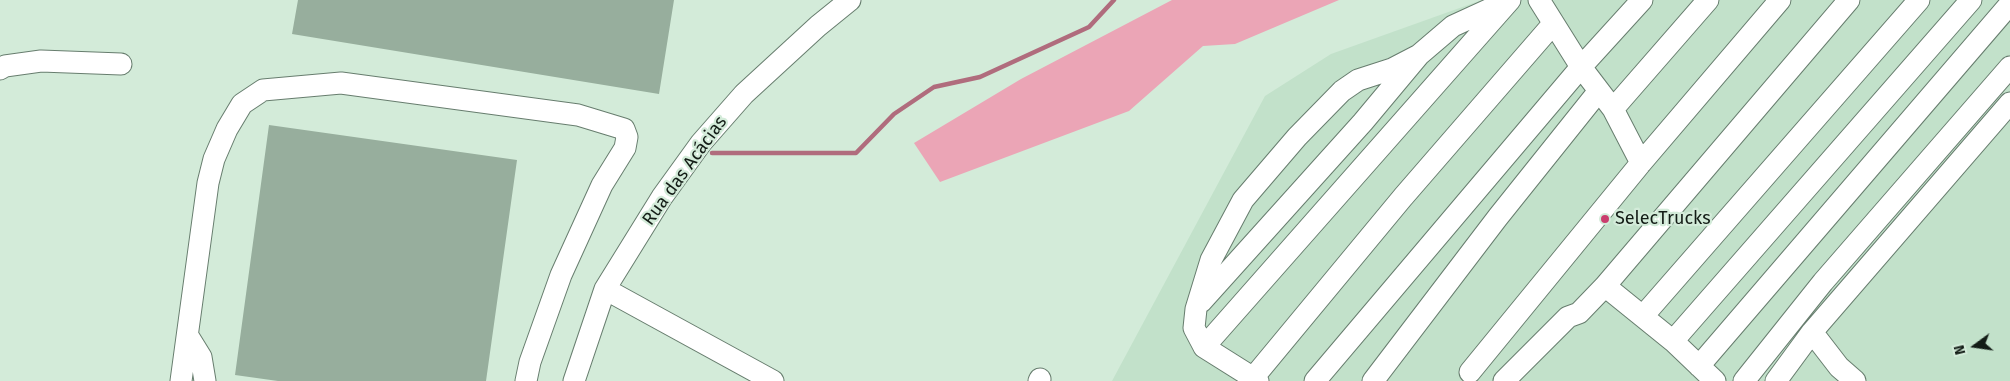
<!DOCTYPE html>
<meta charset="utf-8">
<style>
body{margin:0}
#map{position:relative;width:2010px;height:381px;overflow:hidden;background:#d3ebd9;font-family:"Fira Sans",sans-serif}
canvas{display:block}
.north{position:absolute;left:1950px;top:321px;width:50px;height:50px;-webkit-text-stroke:4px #d3ebd9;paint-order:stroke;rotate:256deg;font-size:14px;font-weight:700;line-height:20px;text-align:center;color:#131c16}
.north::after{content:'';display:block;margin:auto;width:18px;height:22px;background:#131c16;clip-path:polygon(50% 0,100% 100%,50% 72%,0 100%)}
</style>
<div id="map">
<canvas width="2010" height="381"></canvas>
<div class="north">N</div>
</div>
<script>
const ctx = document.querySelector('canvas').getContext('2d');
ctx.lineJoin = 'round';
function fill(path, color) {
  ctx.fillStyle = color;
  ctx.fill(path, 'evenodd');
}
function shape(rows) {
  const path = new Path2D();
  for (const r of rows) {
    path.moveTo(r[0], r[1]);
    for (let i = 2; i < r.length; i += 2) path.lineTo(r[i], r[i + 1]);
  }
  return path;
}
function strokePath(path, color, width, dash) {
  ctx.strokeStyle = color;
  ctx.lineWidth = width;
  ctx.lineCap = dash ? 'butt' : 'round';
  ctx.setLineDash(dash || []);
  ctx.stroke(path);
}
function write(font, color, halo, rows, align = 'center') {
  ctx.font = font + ' "Fira Sans",sans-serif';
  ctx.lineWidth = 4.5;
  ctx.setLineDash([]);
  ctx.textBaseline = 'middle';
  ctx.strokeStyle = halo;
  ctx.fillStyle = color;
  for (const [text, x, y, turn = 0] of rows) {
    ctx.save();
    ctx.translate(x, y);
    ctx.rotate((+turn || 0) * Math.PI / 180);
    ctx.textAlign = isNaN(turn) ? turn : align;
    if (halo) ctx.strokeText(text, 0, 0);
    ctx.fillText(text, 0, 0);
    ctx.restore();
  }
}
fill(shape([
 [1482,0,2010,0,2010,381,1112,381,1265,96,1331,54]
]), '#c2e1ca');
fill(shape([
 [1172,0,1339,0,1235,44,1203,46,1129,111,940,182,914,143,1021,79]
]), '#eba5b6');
strokePath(shape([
 [712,153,856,153,894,114,934,87,980,77,1089,27,1114,0]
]), '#b06c7d', 4.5);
fill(shape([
 [298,0,674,0,659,94,292,34],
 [269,125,517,160,486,381,278,381,235,375]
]), '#97ae9d');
const minor = shape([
 [1539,0,1581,67,1613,109,1641,163],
 [0,69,5,66,41,61,121,64],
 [1613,109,1708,0],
 [1605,286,1849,0],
 [605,289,773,381],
 [1201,302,1363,122,1419,55,1453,26,1501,4],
 [1643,316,1919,0],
 [1812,332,1839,367,1855,381],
 [188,336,201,357,205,381],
 [1673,341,1971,0],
 [1204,347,1510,0],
 [1699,366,2010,4],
 [1470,372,1641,163,1780,0],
 [1253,378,1403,197,1553,24],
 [181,381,208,183,214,159,227,129,242,104,263,90,341,83,578,115,624,129,627,137,625,148,602,185,561,275,530,362,526,381],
 [574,381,605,289,662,197,701,143,744,94,818,26,850,0],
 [1039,381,1040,379],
 [1258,381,1204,347,1194,328,1196,309,1211,260,1243,200,1297,137,1342,91,1358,80,1392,69,1419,55],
 [1315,381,1581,67,1642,0],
 [1373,381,1498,217,1598,92],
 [1504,381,1568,317,1579,313,1605,286,1673,341,1715,381],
 [1744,381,1823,282,2010,67],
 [1776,381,1812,332,2010,103]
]);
strokePath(minor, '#677d6e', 23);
strokePath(minor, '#fff', 21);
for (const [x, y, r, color] of [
 [1605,219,5,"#ca3d6e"]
]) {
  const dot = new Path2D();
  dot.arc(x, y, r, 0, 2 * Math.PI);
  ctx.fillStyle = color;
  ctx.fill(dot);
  strokePath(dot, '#d3ebd9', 2);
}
write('18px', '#131c16', '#d3ebd9', [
 ["Rua das Acácias",685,171,-54]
]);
write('18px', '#131c16', '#d3ebd9', [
 ["SelecTrucks",1615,219]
], 'left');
</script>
